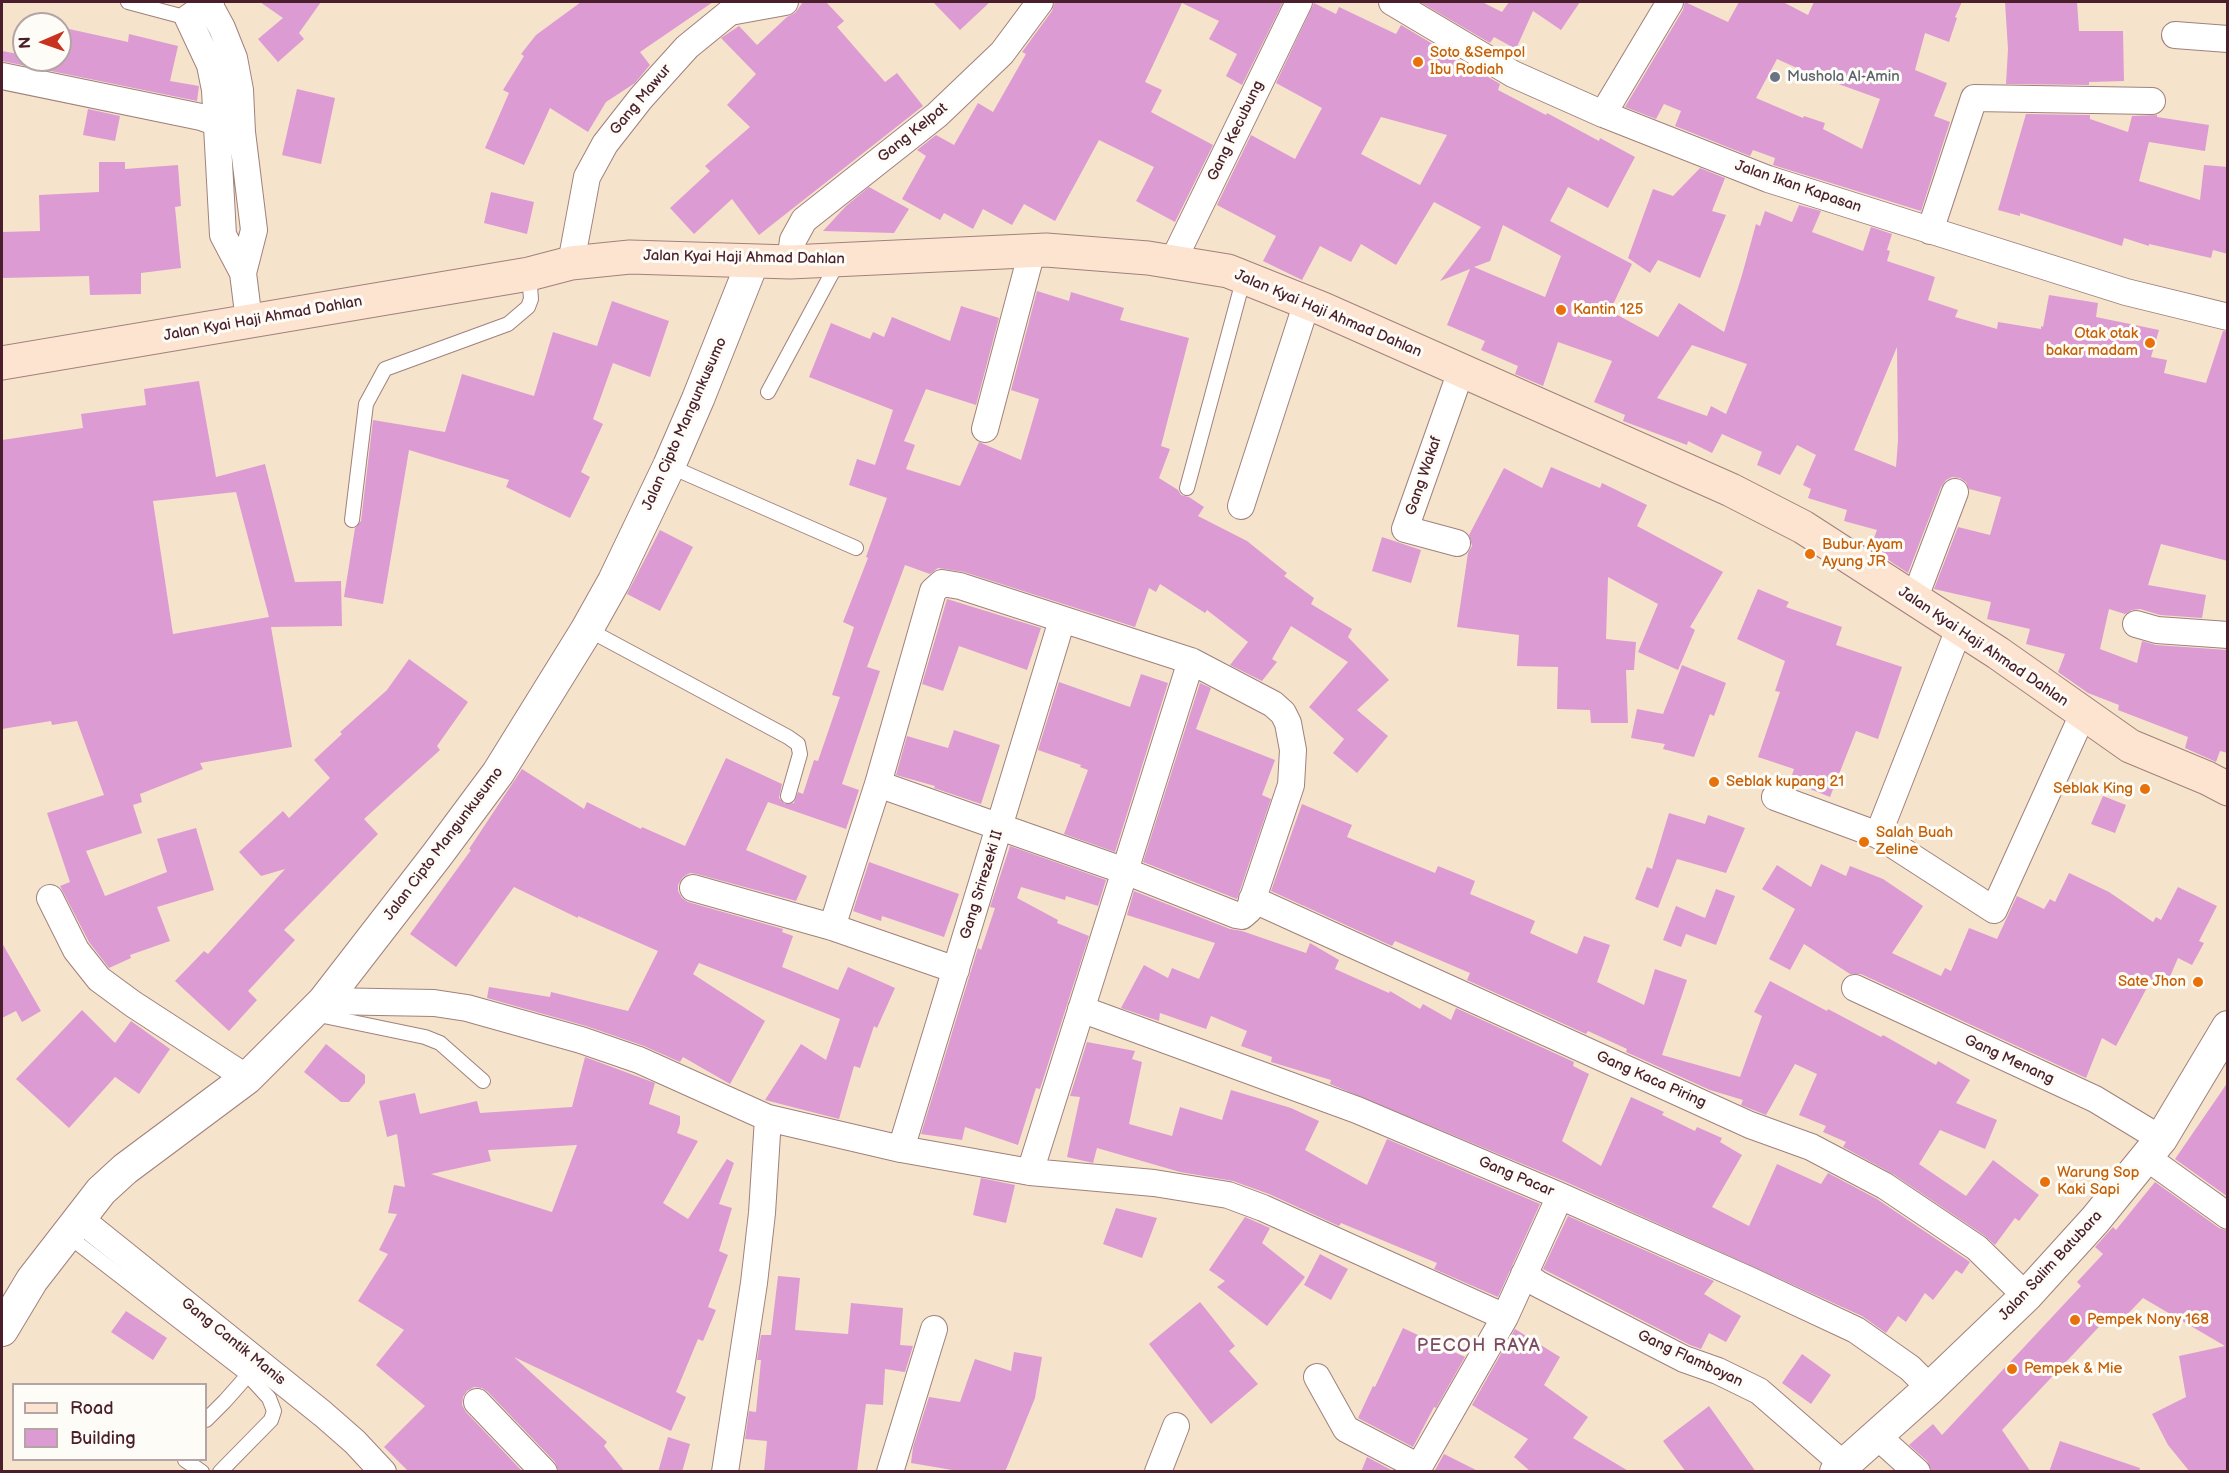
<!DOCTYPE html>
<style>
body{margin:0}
#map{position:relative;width:2229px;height:1473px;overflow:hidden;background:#f6e3cc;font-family:"Balsamiq Sans",sans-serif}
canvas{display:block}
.frame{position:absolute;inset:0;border:3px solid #4a1f2b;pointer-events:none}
.legend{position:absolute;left:12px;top:1383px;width:195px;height:78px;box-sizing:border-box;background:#fdfcf7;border:2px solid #b5a4a5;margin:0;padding:8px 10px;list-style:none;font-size:18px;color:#4a1f2b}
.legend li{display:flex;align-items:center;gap:12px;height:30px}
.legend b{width:30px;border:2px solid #b5a4a5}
.north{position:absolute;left:12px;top:12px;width:60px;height:60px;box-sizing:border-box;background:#fdfcf7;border:2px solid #b5a4a5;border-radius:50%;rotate:268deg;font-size:16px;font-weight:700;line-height:24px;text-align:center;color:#4a1f2b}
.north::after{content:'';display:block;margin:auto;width:21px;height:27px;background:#c8321e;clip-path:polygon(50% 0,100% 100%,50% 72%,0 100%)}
</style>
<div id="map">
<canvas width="2229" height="1473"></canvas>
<div class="frame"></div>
<ul class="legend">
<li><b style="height:8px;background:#fde4d1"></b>Road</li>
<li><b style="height:16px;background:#dd9bd3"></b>Building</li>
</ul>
<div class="north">N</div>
</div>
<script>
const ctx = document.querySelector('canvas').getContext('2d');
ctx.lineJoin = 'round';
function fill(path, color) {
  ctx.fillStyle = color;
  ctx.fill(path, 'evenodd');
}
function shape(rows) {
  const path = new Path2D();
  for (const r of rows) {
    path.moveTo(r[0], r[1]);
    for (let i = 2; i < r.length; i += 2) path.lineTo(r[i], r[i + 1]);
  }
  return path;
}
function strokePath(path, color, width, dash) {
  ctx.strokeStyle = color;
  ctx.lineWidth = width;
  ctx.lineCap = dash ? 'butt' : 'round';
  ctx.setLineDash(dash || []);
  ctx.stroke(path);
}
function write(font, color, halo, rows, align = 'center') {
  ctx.font = font + ' "Balsamiq Sans",sans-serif';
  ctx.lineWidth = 6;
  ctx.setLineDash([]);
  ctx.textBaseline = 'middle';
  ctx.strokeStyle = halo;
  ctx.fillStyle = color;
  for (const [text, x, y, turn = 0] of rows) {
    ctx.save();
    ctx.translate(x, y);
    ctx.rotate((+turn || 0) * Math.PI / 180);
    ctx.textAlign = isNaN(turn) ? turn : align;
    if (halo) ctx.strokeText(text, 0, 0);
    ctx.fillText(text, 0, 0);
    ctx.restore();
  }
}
fill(shape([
 [260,2,321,2,299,33,304,39,278,62,258,39,283,18],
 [581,2,713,2,640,52,650,65,635,83,606,102,588,132,550,108,524,165,485,148,509,93,503,90,524,56,521,54,536,35],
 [803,2,826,2,844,21,837,27,885,82,897,73,923,106,759,235,732,199,694,234,670,208,710,171,705,166,750,127,727,105,756,74,721,38,739,26,757,45,787,17,795,13],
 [933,2,990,2,960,30],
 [1055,2,1283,2,1242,85,1226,76,1237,54,1209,39,1219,21,1182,3,1145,82,1162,90,1151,112,1213,145,1175,222,1136,201,1154,167,1099,140,1055,221,1024,204,1012,225,983,209,973,229,944,213,940,220,902,199,926,156,917,150,936,135,954,145,978,103,993,112,1026,54,1022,52,1052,11],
 [1420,2,1482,2,1502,12,1509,2,1580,2,1561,30,1533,11,1516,49,1494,37,1490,43],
 [1685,2,1728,22,1739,2,1783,2,1808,15,1814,2,1962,2,1955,17,1957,18,1949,42,1925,33,1915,70,1947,83,1934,116,1950,122,1921,211,1773,165,1775,158,1753,150,1750,156,1675,126,1681,111,1664,104,1656,119,1625,107,1683,10],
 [1777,59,1808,73,1880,99,1862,149,1823,129,1825,123,1804,116,1803,118,1756,98],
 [2005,2,2077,2,2079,31,2123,31,2124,81,2089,82,2089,85,2006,84,2008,49],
 [1314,3,1336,14,1339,7,1396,34,1401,25,1500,84,1498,90,1546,115,1547,113,1599,141,1600,138,1635,157,1608,208,1568,187,1550,221,1632,264,1610,311,1658,337,1679,303,1724,332,1742,275,1756,224,1760,226,1765,211,1792,222,1799,205,1821,211,1812,232,1863,251,1871,227,1892,234,1887,250,1890,251,1887,261,1935,277,1928,300,1958,310,1955,317,1997,329,1998,322,2041,329,2041,326,2043,327,2049,295,2098,303,2096,317,2159,330,2151,357,2167,360,2164,373,2206,383,2223,331,2228,332,2228,561,2161,544,2148,585,2206,595,2202,618,2160,615,2140,609,2132,610,2125,614,2109,609,2100,649,2137,663,2142,641,2156,645,2228,650,2228,753,2220,751,2216,762,2185,748,2188,737,2118,710,2119,705,2088,693,2058,672,2065,654,2026,644,2030,629,1987,619,1991,602,1934,589,1958,527,1990,535,2001,497,1969,489,1966,482,1960,478,1952,477,1946,480,1941,487,1908,573,1870,548,1877,530,1844,521,1847,510,1808,498,1811,489,1803,485,1816,455,1797,445,1780,475,1757,465,1762,452,1722,434,1712,453,1688,441,1687,445,1623,421,1625,415,1594,402,1612,361,1558,342,1543,386,1515,374,1518,366,1481,350,1485,341,1447,325,1470,269,1440,281,1481,227,1434,202,1396,265,1361,244,1351,262,1320,246,1302,280,1263,261,1276,236,1217,205,1251,135,1295,159,1322,108,1276,83],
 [1381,117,1447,135,1420,185,1361,154],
 [1503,225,1561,256,1545,297,1474,267,1490,261],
 [1692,345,1747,364,1726,414,1711,406,1707,416,1657,398],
 [1897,347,1898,440,1896,467,1854,450],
 [60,27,128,42,129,34,178,46,170,81,199,86,197,101,2,61,2,51,24,55,24,60,60,62],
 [297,89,335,98,321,164,282,155],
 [88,109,120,116,115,141,83,135],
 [2026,114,2090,115,2090,119,2128,132,2132,116,2157,115,2157,117,2209,125,2205,151,2149,142,2139,181,2200,200,2204,165,2228,167,2228,254,2213,250,2211,258,2149,244,2149,246,2124,238,2122,246,2020,213,2020,216,1998,210],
 [99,162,125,162,125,169,178,165,181,206,175,207,181,268,141,273,141,294,90,295,89,276,2,278,2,232,40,231,39,195,99,192],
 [1700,168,1725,178,1712,211,1726,215,1700,278,1658,260,1650,273,1628,258,1653,189,1673,196],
 [869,187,909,209,894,233,823,231,846,206],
 [491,192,534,202,527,234,484,223],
 [1037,291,1069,301,1071,292,1124,308,1120,320,1189,338,1161,446,1170,449,1159,478,1178,490,1181,495,1189,497,1204,507,1198,516,1247,541,1287,573,1284,576,1314,598,1311,604,1352,629,1348,637,1389,680,1357,710,1388,736,1357,773,1333,753,1344,739,1309,707,1348,662,1291,626,1272,659,1277,662,1262,681,1230,665,1248,642,1207,610,1205,613,1160,584,1156,592,1149,588,1135,627,964,572,938,568,930,574,905,565,867,667,880,671,842,784,859,790,846,829,768,802,746,850,807,876,796,901,697,874,690,873,683,877,678,885,678,891,682,898,688,902,783,929,782,932,793,936,782,967,838,990,848,967,895,988,877,1028,874,1026,860,1068,854,1066,839,1119,765,1100,801,1044,826,1060,840,1019,699,963,693,974,765,1021,730,1084,683,1057,680,1062,644,1046,586,1026,487,998,489,987,550,997,551,992,628,1011,658,951,578,916,578,918,514,887,456,967,410,934,471,850,469,849,522,769,584,809,587,802,641,829,642,827,685,846,726,758,782,784,779,798,785,804,794,803,798,792,803,794,814,760,818,761,840,697,832,695,854,627,843,622,868,558,866,557,887,498,849,485,857,459,875,465,893,410,809,377,831,323,870,339,873,332,884,337,892,317,950,341,961,306,999,318,976,405,926,389,904,441,915,445,906,469,960,486,979,442,1021,460,1039,399,1011,390],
 [612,301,669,321,650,377,613,363,593,419,603,424,581,472,590,477,570,518,506,487,509,480,409,450,383,604,344,597,355,528,361,521,373,420,445,432,462,374,534,396,553,332,597,346],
 [199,381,216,477,265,464,295,582,341,581,342,626,271,627,292,747,200,763,203,769,140,794,142,802,133,805,142,833,86,851,105,896,167,872,157,839,196,828,214,890,157,907,170,941,130,955,131,958,109,968,89,942,60,886,70,882,47,813,104,795,77,721,52,725,51,721,2,729,2,440,83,428,81,414,146,405,144,389],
 [236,492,269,617,173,634,153,501],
 [1551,467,1600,488,1602,483,1647,505,1637,526,1723,572,1690,627,1695,630,1678,670,1638,652,1658,604,1608,577,1606,639,1636,642,1634,670,1626,670,1628,723,1591,723,1590,710,1557,709,1558,667,1517,666,1519,635,1457,627,1468,553,1472,546,1469,535,1504,468,1542,488],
 [660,530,693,547,660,611,627,594],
 [1382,537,1421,550,1411,583,1372,571],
 [1758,589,1789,602,1786,607,1842,627,1836,645,1902,667,1878,739,1856,731,1830,797,1790,781,1794,769,1758,757,1780,692,1775,691,1785,661,1737,639],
 [947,599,1041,628,1027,670,959,646,943,691,922,684],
 [409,659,468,702,437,746,440,750,364,819,378,834,284,930,295,940,248,991,257,1000,229,1031,175,981,204,951,208,954,285,869,261,876,239,852,283,811,289,818,330,778,314,760,342,734,340,732,387,690],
 [1682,665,1726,683,1714,716,1710,714,1694,757,1663,749,1665,744,1631,738,1637,709,1663,714],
 [1141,674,1168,683,1115,852,1064,834,1088,770,1080,767,1081,765,1038,750,1059,682,1130,707],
 [1200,683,1211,688,1196,729,1275,760,1262,795,1271,799,1237,899,1143,862],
 [954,730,1000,745,981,804,934,788,935,786,896,775,907,736,948,748],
 [2103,796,2126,805,2115,833,2091,824],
 [1302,804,1352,825,1347,837,1435,873,1438,866,1475,881,1470,894,1535,921,1530,933,1577,954,1584,936,1610,945,1597,982,1644,1005,1655,969,1687,980,1662,1055,1740,1077,1762,1016,1754,1012,1770,981,1827,1011,1828,1009,1881,1037,1883,1035,1936,1065,1938,1061,1970,1080,1956,1103,1997,1120,1985,1149,1940,1130,1919,1164,1966,1196,1993,1160,2039,1195,2019,1221,2015,1218,1995,1245,1985,1236,1893,1174,1843,1147,1846,1142,1823,1132,1826,1126,1799,1115,1817,1074,1795,1064,1766,1115,1741,1105,1743,1100,1710,1090,1626,1052,1627,1049,1588,1031,1586,1034,1467,980,1470,973,1395,941,1392,946,1271,891],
 [1669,813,1705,824,1708,815,1745,828,1726,873,1677,859,1658,908,1635,899,1647,867,1652,869],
 [1010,846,1106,880,1098,906,1066,896,1065,900,1021,887,1017,898,1058,920,1057,923,1089,936,1040,1089,1036,1088,1018,1145,965,1127,962,1140,921,1134,978,948,981,950,995,908,990,907],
 [869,862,959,894,944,937,882,916,881,921,853,911],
 [1821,864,1846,876,1850,866,1883,879,1923,906,1892,953,1941,976,1945,968,1951,971,1969,928,1997,939,2017,896,2044,909,2050,899,2055,902,2069,873,2109,892,2153,922,2156,917,2161,920,2178,887,2217,906,2199,941,2204,943,2192,965,2178,958,2165,988,2150,982,2116,1046,2102,1038,2086,1078,1861,974,1850,974,1804,944,1790,970,1769,959,1795,909,1762,889,1777,865,1811,887],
 [1716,889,1735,896,1716,945,1686,934,1681,947,1663,940,1676,906,1705,918],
 [1134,891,1230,929,1242,931,1306,953,1310,943,1339,960,1335,969,1389,993,1390,991,1420,1009,1423,1004,1451,1020,1456,1008,1574,1062,1573,1066,1589,1074,1562,1141,1601,1166,1631,1097,1664,1112,1662,1115,1695,1131,1697,1127,1722,1138,1720,1142,1742,1155,1712,1207,1749,1226,1777,1164,1821,1184,1828,1173,1877,1199,1970,1262,1962,1274,1956,1270,1933,1300,1925,1293,1906,1322,1898,1316,1886,1333,1862,1316,1566,1182,1330,1084,1331,1080,1271,1062,1272,1057,1241,1046,1247,1031,1211,1016,1206,1029,1160,1013,1159,1021,1121,1008,1144,965,1168,978,1172,968,1199,979,1215,943,1127,915],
 [2,943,41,1011,22,1022,16,1011,2,1018],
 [82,1010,115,1043,131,1021,170,1049,139,1094,115,1077,69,1128,16,1079],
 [1087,1042,1135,1051,1132,1059,1142,1062,1129,1124,1172,1136,1180,1107,1222,1120,1231,1090,1291,1108,1319,1121,1305,1150,1367,1185,1387,1139,1540,1204,1498,1297,1434,1269,1437,1263,1341,1223,1339,1226,1269,1194,1233,1181,1180,1172,1097,1148,1093,1163,1067,1157,1080,1097,1070,1096],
 [326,1044,365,1075,365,1083,349,1102,341,1102,304,1072],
 [585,1057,655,1083,649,1104,680,1116,680,1124,677,1133,698,1141,663,1203,688,1219,727,1159,734,1163,719,1204,732,1208,719,1251,728,1255,708,1307,716,1310,703,1341,698,1339,676,1392,686,1397,671,1431,514,1357,607,1442,604,1446,625,1472,559,1472,555,1462,488,1392,482,1388,474,1387,467,1391,463,1397,462,1405,466,1412,523,1472,409,1472,384,1447,425,1406,376,1365,404,1330,358,1301,388,1254,379,1250,397,1214,388,1213,394,1185,405,1187,397,1134,387,1137,379,1101,415,1093,420,1114,477,1101,480,1113,572,1107],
 [577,1145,552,1212,431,1174,491,1161,488,1150],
 [2228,1082,2228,1197,2175,1159],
 [981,1178,1015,1185,1006,1223,973,1215],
 [2155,1182,2219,1228,2228,1231,2228,1472,2190,1472,2168,1445,2152,1414,2186,1397,2179,1356,2225,1346,2143,1298,2120,1322,2111,1314,2002,1430,2031,1472,1932,1472,1927,1461,1909,1445,1933,1424,1942,1435,2081,1286,2077,1282,2103,1254,2095,1247,2113,1227,2116,1230],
 [1116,1208,1157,1218,1142,1258,1103,1244],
 [1568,1216,1714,1281,1704,1294,1741,1316,1726,1342,1709,1333,1701,1349,1690,1345,1543,1269],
 [1245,1217,1270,1228,1262,1243,1305,1277,1267,1326,1217,1287,1225,1281,1209,1270],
 [1320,1254,1348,1269,1331,1300,1304,1285],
 [778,1276,800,1278,795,1330,848,1334,851,1303,903,1308,900,1345,913,1346,905,1372,885,1369,883,1405,866,1404,857,1472,764,1472,767,1441,745,1439,749,1411,756,1412,761,1360,757,1360,761,1335,771,1335],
 [1200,1302,1235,1346,1229,1351,1258,1384,1211,1424,1149,1344],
 [126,1311,167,1338,153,1360,111,1332],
 [1403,1328,1465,1357,1436,1408,1434,1407,1413,1447,1358,1418,1373,1386,1375,1387],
 [1515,1329,1560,1357,1544,1385,1588,1417,1573,1438,1630,1472,1531,1472,1514,1457,1528,1439,1472,1405],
 [1014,1352,1042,1357,1035,1398,1005,1472,964,1472,911,1463,913,1447,929,1397,960,1402,975,1359,1011,1371],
 [1802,1354,1831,1375,1811,1404,1782,1383],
 [1709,1406,1756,1472,1686,1472,1663,1441],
 [668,1437,690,1444,682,1472,658,1472],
 [2060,1441,2140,1468,2139,1472,2049,1472],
 [1444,1454,1480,1472,1434,1472],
 [1367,1457,1395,1472,1361,1472]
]), '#dd9bd3');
const service = shape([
 [128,2,188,18],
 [768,392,838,262],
 [669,466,856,548],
 [1187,488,1244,277],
 [352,520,366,404,385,369,508,324,528,307,531,299,529,274],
 [586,631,600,636,788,737,798,744,800,754,788,796],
 [314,1014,425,1037,440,1043,483,1081],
 [67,1235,248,1375,269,1398,274,1411,271,1420,220,1472],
 [206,1420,225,1401,248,1375],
 [185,1460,202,1472]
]);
const minor = shape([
 [211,2,188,18,210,65,215,90,223,235,243,273,249,321],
 [1392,2,1513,74,1603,114,1768,179,2126,292,2228,317],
 [209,4,222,28,234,58,240,90,242,132,254,230,243,273],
 [2175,35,2228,39],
 [2,76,201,117,232,128],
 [1603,114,1670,2],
 [1930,231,1974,98,2152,101],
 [1173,261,1299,2],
 [790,262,793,240,804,220,937,115,1002,53,1040,2],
 [571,263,587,177,605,144,641,98,687,47,730,12,785,2],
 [985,429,1032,251],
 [1241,506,1307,302],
 [1457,543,1405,529,1461,371],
 [1914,600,1955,492],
 [2136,624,2157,630,2228,635],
 [1775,797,1878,835,1994,910,2083,714],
 [1878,835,1959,629],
 [693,888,832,927,956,970],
 [50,898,76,950,99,979,133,1004,247,1078],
 [1252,899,1750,1125,1811,1147,1885,1186,1977,1248,2026,1296],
 [832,927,878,784,933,591,942,583,960,586,1191,661,1273,704,1283,713,1288,723,1293,750,1291,785,1249,910,1242,916,1236,915,1125,871,878,784],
 [1855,988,2095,1099,2161,1139],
 [324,1001,434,1003,467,1008,581,1040,639,1060,768,1118,901,1149,1030,1172,1154,1183,1228,1195,1263,1208,1505,1317,1560,1196],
 [1081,1009,1357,1110,1560,1196,1749,1280,1856,1330,1910,1368,1930,1388],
 [901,1149,1062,620],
 [2146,1157,2228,1216],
 [1030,1172,1191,661],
 [79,1218,323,1414,355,1442,383,1472],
 [1524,1274,1538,1284,1684,1359,1718,1371,1759,1391,1843,1464],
 [1317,1377,1346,1429,1419,1467],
 [477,1402,544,1472],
 [1876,1435,1917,1472],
 [725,1472,754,1283,762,1213,768,1118],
 [890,1472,934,1329],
 [1158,1472,1176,1426],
 [1416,1472,1505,1317]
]);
const tertiary = shape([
 [2,1330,32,1280,101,1191,125,1169,247,1078,324,1001,437,855,498,773,586,631,614,581,669,466,698,399,753,261],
 [1836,1472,1930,1388,2026,1296,2095,1220,2161,1139,2228,1027]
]);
const secondary = shape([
 [2,363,529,274,571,263,630,257,790,262,1046,250,1148,258,1228,271,1323,309,1731,490,1803,527,1998,653,2130,746,2207,778,2228,789]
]);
strokePath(service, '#a0817c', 16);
strokePath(minor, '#a0817c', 28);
strokePath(tertiary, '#a0817c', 34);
strokePath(secondary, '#a0817c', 35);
strokePath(service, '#fff', 14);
strokePath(minor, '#fff', 26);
strokePath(tertiary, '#fff', 32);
strokePath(secondary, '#fde4d1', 33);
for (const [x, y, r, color] of [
 [1418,62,6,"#e8710a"],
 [1775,77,6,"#6b7280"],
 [1561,310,6,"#e8710a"],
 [2150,343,6,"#e8710a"],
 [1810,554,6,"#e8710a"],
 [1714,782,6,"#e8710a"],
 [2145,789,6,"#e8710a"],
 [1864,842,6,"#e8710a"],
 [2198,982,6,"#e8710a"],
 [2045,1182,6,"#e8710a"],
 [2075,1320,6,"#e8710a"],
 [2012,1369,6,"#e8710a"]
]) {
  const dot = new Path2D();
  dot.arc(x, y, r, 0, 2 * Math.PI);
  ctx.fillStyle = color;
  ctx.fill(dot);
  strokePath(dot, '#fdfcf7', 2);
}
write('15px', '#c56008', '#fdfcf7', [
 ["Soto &Sempol",1430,53],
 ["Ibu Rodiah",1430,70],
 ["Kantin 125",1573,310],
 ["Otak otak",2138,334,"right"],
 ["bakar madam",2138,351,"right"],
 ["Bubur Ayam",1822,545],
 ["Ayung JR",1822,562],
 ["Seblak kupang 21",1726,782],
 ["Seblak King",2133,789,"right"],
 ["Salah Buah",1876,833],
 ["Zeline",1876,850],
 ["Sate Jhon",2186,982,"right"],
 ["Warung Sop",2057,1173],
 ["Kaki Sapi",2057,1190],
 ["Pempek Nony 168",2087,1320],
 ["Pempek & Mie",2024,1369]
], 'left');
write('15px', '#5b616d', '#fdfcf7', [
 ["Mushola Al-Amin",1787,77]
], 'left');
write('15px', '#4a1f2b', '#fdfcf7', [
 ["Gang Mawur",641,100,-50],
 ["Gang Kecubung",1236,131,-64],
 ["Gang Kelpat",913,133,-39],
 ["Jalan Ikan Kapasan",1798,187,19],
 ["Jalan Kyai Haji Ahmad Dahlan",744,258,1],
 ["Jalan Kyai Haji Ahmad Dahlan",1328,314,23],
 ["Jalan Kyai Haji Ahmad Dahlan",263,319,-10],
 ["Jalan Cipto Mangunkusumo",685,424,-66],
 ["Gang Wakaf",1424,476,-71],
 ["Jalan Kyai Haji Ahmad Dahlan",1983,647,34],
 ["Jalan Cipto Mangunkusumo",444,844,-53],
 ["Gang Srirezeki II",982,885,-73],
 ["Gang Menang",2009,1060,25],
 ["Gang Kaca Piring",1651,1080,24],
 ["Gang Pacar",1516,1177,23],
 ["Jalan Salim Batubara",2051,1266,-47],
 ["Gang Cantik Manis",233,1342,39],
 ["Gang Flamboyan",1690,1359,25]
]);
ctx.letterSpacing = '1.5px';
write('18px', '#7d4a66', '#fdfcf7', [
 ["PECOH RAYA",1479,1346]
]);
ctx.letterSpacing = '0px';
</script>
